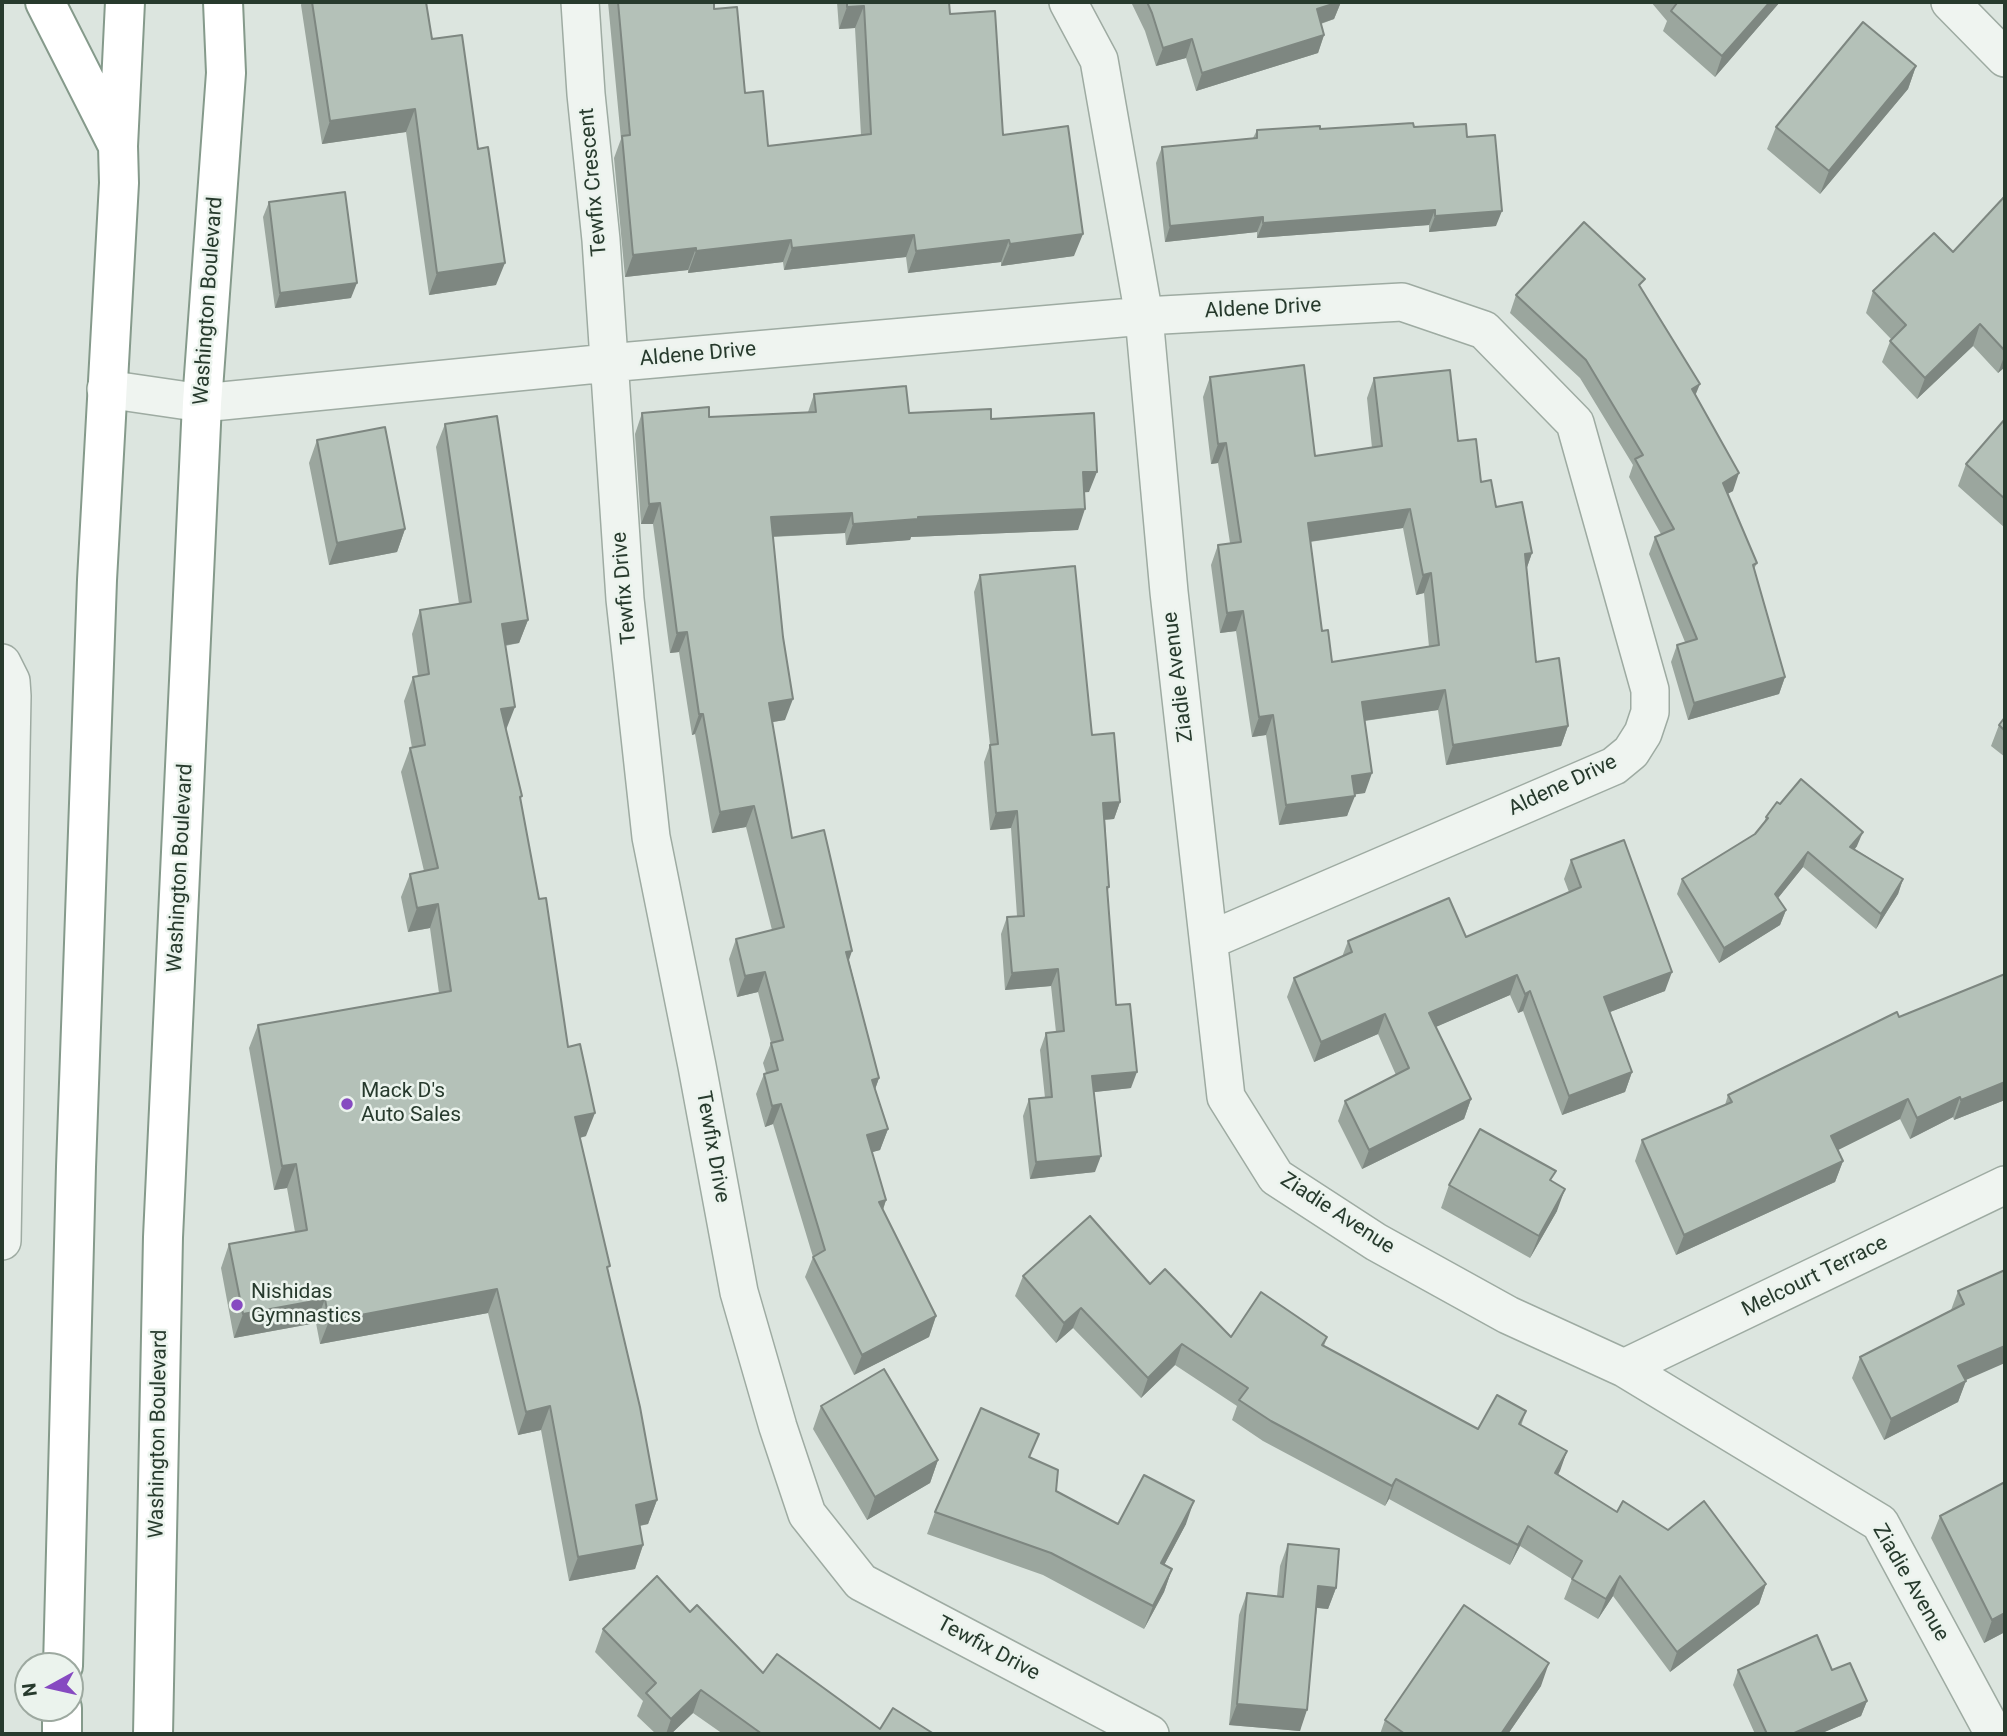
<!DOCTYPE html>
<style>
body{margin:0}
#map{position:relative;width:2007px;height:1736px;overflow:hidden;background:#dce5df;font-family:Roboto,sans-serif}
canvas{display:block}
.frame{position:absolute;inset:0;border:4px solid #273a2d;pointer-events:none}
.north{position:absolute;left:14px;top:1652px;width:70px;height:70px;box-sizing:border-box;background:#ebf3ed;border:2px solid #9da9a0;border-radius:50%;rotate:262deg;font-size:19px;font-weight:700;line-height:28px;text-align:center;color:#273a2d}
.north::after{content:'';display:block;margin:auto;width:24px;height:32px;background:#864ac1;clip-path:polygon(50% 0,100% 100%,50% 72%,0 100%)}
</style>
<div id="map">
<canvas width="2007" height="1736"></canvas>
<div class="frame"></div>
<div class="north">N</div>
</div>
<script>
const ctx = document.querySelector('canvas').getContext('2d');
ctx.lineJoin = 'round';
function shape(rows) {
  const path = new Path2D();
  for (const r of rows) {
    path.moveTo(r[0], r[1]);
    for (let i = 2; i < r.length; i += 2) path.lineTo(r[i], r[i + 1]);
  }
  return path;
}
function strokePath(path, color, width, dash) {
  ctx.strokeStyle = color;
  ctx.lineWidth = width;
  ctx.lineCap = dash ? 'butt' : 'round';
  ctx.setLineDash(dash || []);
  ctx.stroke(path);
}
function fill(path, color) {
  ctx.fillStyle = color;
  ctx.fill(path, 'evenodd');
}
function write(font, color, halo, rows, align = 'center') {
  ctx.font = font + ' Roboto,sans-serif';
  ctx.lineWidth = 5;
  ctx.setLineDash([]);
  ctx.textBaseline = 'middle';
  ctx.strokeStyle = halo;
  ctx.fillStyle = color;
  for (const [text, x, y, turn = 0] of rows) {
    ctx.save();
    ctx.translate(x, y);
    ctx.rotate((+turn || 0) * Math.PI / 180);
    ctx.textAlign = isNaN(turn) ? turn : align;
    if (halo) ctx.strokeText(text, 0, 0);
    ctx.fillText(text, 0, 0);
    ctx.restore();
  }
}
const minor = shape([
 [580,2,586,94,601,240,625,599,651,837,697,1066,739,1292,778,1427,807,1514,861,1582,1150,1734],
 [1068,2,1099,60,1144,316,1169,592,1226,1097,1276,1177,1376,1242,1508,1315,1624,1368,1880,1523,1994,1734],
 [1950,2,2005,58],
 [106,389,202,403,608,363,1144,316,1402,302,1484,330,1575,423,1650,690,1650,712,1643,733,1631,752,1614,766,1210,940],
 [2,663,11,681,12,696,2,1241],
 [1624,1368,2005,1185]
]);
const trunk = shape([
 [45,2,117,144],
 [63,1666,76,1167,97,580,119,183,118,146,125,2],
 [62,1734,62,1708],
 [153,1734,163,1237,202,403,226,73,223,2]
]);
strokePath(minor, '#9eaba2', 40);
strokePath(trunk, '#859a8b', 42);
strokePath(minor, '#eff4f0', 37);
strokePath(trunk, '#fff', 38);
fill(shape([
 [302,2,426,2,432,39,496,285,429,295,406,132,322,144,301,5],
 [608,2,714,2,714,9,745,93,768,146,861,135,855,28,839,29,837,2,949,2,950,14,1003,135,1074,256,1001,266,1001,262,908,273,906,257,784,270,783,262,688,273,688,270,625,277,614,158,621,139],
 [1131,2,1341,2,1334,19,1321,24,1324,35,1318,53,1196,91,1186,58,1156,66,1145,31],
 [1651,2,1780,2,1715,77,1663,31,1667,21],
 [1916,66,1908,89,1820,194,1767,149,1776,127],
 [1414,127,1467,137,1496,226,1429,232,1429,225,1257,238,1257,232,1165,242,1156,163,1162,147,1253,138,1257,130],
 [2005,196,2005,367,1998,373,1973,346,1917,399,1882,362,1891,339,1866,313,1873,291,1953,252],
 [269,202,351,298,275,308,263,217],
 [1641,289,1696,395,1733,491,1727,494,1757,563,1754,569,1785,677,1779,694,1688,720,1671,662,1677,645,1685,642,1649,554,1655,537,1661,534,1629,477,1633,465,1580,378,1510,313,1516,295],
 [1210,377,1315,456,1372,448,1367,398,1374,378,1458,441,1496,507,1532,553,1526,570,1536,662,1568,726,1561,746,1446,765,1438,710,1365,721,1365,793,1354,794,1347,816,1279,825,1266,735,1252,737,1236,631,1220,633,1211,565,1218,545,1230,543,1218,463,1211,464,1203,397],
 [1403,528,1416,595,1424,593,1429,647,1332,662,1322,631,1310,542],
 [814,394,909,413,991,419,1089,492,1084,492,1078,530,911,537,910,540,846,545,845,533,773,537,785,720,772,722,792,838,849,961,879,1078,875,1089,888,1129,880,1150,872,1152,886,1200,883,1210,936,1316,929,1337,854,1375,805,1277,813,1257,773,1124,765,1127,756,1094,764,1074,766,1073,763,1063,771,1043,758,992,737,997,729,959,736,939,772,930,746,827,712,833,695,734,692,735,679,652,670,653,653,524,641,524,635,434,642,413,709,417,808,412],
 [2005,419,2005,528,1958,486,1966,464],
 [445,424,528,620,519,643,505,646,506,731,586,1136,580,1138,608,1273,657,1500,648,1524,640,1526,643,1545,635,1569,569,1581,541,1430,518,1435,488,1313,320,1344,316,1323,234,1338,221,1268,229,1244,295,1232,287,1188,274,1190,249,1048,258,1025,439,993,430,928,408,932,401,897,410,874,424,871,401,772,410,748,412,748,404,701,413,677,418,676,412,634,420,610,459,604,436,447],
 [317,440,405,529,397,552,329,565,309,463],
 [980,575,1092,735,1120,802,1114,819,1105,820,1109,887,1107,893,1116,1005,1131,1088,1094,1092,1095,1172,1030,1179,1023,1116,1029,1099,1045,1098,1040,1050,1046,1033,1056,1032,1051,986,1005,990,1001,934,1007,917,1017,916,1011,828,990,830,984,762,990,745,974,592],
 [2005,717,2005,757,1991,746,1999,725],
 [1766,817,1857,846,1855,849,1903,879,1898,894,1876,929,1803,867,1778,898,1786,910,1780,925,1719,963,1677,894,1682,879,1755,834,1764,823],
 [1571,860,1665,991,1610,1012,1632,1072,1625,1092,1562,1115,1523,1011,1518,1013,1510,995,1435,1027,1471,1099,1464,1119,1362,1169,1338,1121,1345,1101,1396,1075,1378,1034,1314,1062,1287,997,1294,978,1342,957,1348,941,1466,937,1569,892,1564,879],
 [2005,974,2005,1100,1954,1120,1953,1117,1910,1139,1900,1119,1838,1150,1843,1161,1835,1182,1676,1255,1635,1161,1642,1140,1725,1105,1728,1095,1899,1017],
 [1552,1181,1557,1211,1530,1258,1441,1208,1449,1185],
 [2005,1270,1958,1402,1884,1440,1852,1378,1860,1357,1951,1310,1958,1291],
 [1023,1276,1150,1284,1231,1337,1327,1337,1324,1346,1478,1429,1526,1411,1521,1426,1567,1451,1558,1474,1617,1512,1668,1530,1766,1584,1759,1604,1670,1672,1613,1596,1598,1619,1564,1599,1572,1579,1520,1546,1510,1565,1389,1499,1385,1506,1263,1441,1232,1420,1237,1406,1175,1365,1141,1398,1073,1328,1056,1343,1015,1296],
 [821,1406,938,1460,930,1483,867,1520,813,1429],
 [1030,1458,1056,1491,1118,1524,1186,1524,1164,1565,1172,1569,1164,1592,1144,1629,1043,1575,927,1534,935,1512],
 [1940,1516,2005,1632,1984,1643,1931,1538],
 [1288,1544,1336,1588,1328,1609,1317,1608,1300,1731,1229,1725,1239,1615,1247,1593,1277,1596,1280,1566],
 [690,1612,763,1673,880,1729,934,1734,723,1734,693,1713,671,1734,656,1734,637,1716,643,1701,595,1652,603,1629],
 [1738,1670,1832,1670,1867,1701,1861,1716,1820,1734,1755,1734,1733,1685],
 [1541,1686,1508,1734,1380,1734,1385,1720]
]), '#9ba69e');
fill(shape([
 [1341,2,1334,19,1310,27,1317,9],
 [1770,2,1780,2,1715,77,1722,56],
 [864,6,855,28,839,29,847,7],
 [1324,35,1318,53,1196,91,1202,73],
 [1192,39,1186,58,1156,66,1163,48],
 [1916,66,1908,89,1820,194,1829,171],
 [415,109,406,132,322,144,330,121],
 [1435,210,1429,225,1257,238,1263,223],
 [1502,211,1496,226,1429,232,1435,216],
 [1263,217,1257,232,1165,242,1170,226],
 [1083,234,1074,256,1001,266,1010,244],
 [914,235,906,257,784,270,792,248],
 [791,240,783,262,688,273,696,251],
 [1009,240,1001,262,908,273,916,251],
 [696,248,688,270,625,277,633,255],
 [505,263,496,285,429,295,437,273],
 [357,283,351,298,275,308,280,293],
 [1980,324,1973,346,1917,399,1925,378],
 [2005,354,2005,367,1998,373],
 [1700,384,1693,401,1692,389],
 [1226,443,1218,463,1211,464,1218,444],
 [1083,472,1097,472,1089,492,1076,493],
 [1739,473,1733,491,1716,500,1723,483],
 [660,503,653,524,641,524,649,504],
 [1085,509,1078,530,911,537,910,540,846,545,853,524,918,517],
 [1410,509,1403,528,1300,543,1308,523],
 [852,513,845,533,763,537,771,517],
 [405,529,397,552,329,565,337,543],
 [1532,553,1525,573,1525,554],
 [1431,573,1424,593,1416,595,1423,575],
 [1243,611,1236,631,1220,633,1227,613],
 [528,620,519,643,493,647,502,624],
 [687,632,679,652,670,653,677,633],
 [1785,677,1779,694,1688,720,1694,703],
 [1445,690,1438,710,1355,722,1362,702],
 [793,699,785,720,761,724,769,703],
 [515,707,506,730,501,709],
 [699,714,703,714,695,734,692,735],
 [1273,715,1266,735,1252,737,1259,717],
 [1568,726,1561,746,1446,765,1453,745],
 [1372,773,1365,793,1344,796,1352,776],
 [1355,796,1347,816,1279,825,1286,805],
 [1120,802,1114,819,1097,820,1103,803],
 [754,806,746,827,712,833,720,812],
 [1017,811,1011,828,990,830,996,813],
 [1863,832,1857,846,1845,861,1850,847],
 [1808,852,1803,867,1770,908,1775,894],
 [1903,879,1898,894,1876,929,1881,914],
 [438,904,430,928,408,932,417,908],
 [1786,910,1780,925,1719,963,1724,948],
 [852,951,845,972,846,952],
 [1058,969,1051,986,1005,990,1012,973],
 [765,972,758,992,737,997,745,976],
 [1672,972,1665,991,1597,1017,1604,997],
 [1517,975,1510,995,1422,1033,1429,1013],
 [1530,991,1523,1011,1518,1013,1525,994],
 [1385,1014,1378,1034,1314,1062,1321,1042],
 [1137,1072,1131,1088,1086,1093,1092,1076],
 [1632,1072,1625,1092,1562,1115,1569,1096],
 [879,1078,872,1098,872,1080],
 [2005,1082,2005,1100,1954,1120,1961,1100],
 [1960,1097,1953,1117,1910,1139,1917,1118],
 [1471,1099,1464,1119,1362,1169,1369,1150],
 [1908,1099,1900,1119,1824,1157,1831,1136],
 [781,1104,773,1124,765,1127,772,1106],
 [595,1113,586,1136,567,1141,575,1117],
 [888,1129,880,1150,859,1156,867,1135],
 [1101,1156,1095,1172,1030,1179,1036,1162],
 [1843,1161,1835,1182,1676,1255,1684,1235],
 [296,1164,287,1188,274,1190,282,1166],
 [1565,1189,1557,1211,1530,1258,1539,1236],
 [886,1200,879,1221,879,1202],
 [497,1289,488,1313,320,1344,329,1321],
 [325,1299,316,1323,234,1338,243,1314],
 [1081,1308,1073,1328,1056,1343,1064,1323],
 [936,1316,929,1337,854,1375,862,1355],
 [1182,1344,1175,1365,1141,1398,1148,1378],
 [2005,1346,2005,1363,1950,1387,1958,1366],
 [1966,1381,1958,1402,1884,1440,1891,1419],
 [550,1406,541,1430,518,1435,526,1412],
 [1567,1451,1560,1471,1548,1493,1555,1473],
 [938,1460,930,1483,867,1520,875,1497],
 [1396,1479,1389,1499,1385,1506,1392,1486],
 [657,1500,648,1524,627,1528,636,1505],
 [1194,1501,1186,1524,1153,1586,1161,1563],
 [1528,1526,1520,1546,1510,1565,1518,1545],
 [643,1545,635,1569,569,1581,578,1557],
 [1172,1569,1164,1592,1144,1629,1153,1606],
 [1620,1576,1613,1596,1598,1619,1606,1599],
 [1766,1584,1759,1604,1670,1672,1677,1652],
 [1318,1586,1336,1588,1328,1609,1311,1607],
 [2005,1613,2005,1632,1984,1643,1992,1620],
 [1549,1663,1541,1686,1508,1734,1501,1734],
 [701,1690,693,1713,671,1734,666,1734,671,1719],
 [1867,1701,1861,1716,1820,1734,1792,1734],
 [1237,1704,1307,1710,1300,1731,1229,1725]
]), '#7e8781');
const building = shape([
 [312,2,426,2,432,39,462,35,478,149,488,147,505,263,437,273,415,109,330,121,312,2],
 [618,2,714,2,714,9,737,7,745,93,763,91,768,146,871,134,864,6,847,7,847,2,949,2,950,14,995,11,1003,135,1068,126,1083,234,1010,244,1009,240,916,251,914,235,792,248,791,240,696,251,696,248,633,255,622,136,630,135,618,2],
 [1147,2,1339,2,1317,9,1324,35,1202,73,1192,39,1163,48,1152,13,1147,2],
 [1676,2,1770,2,1722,56,1671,11,1677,3,1676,2],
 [1863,22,1916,66,1829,171,1776,127,1863,22],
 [1413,123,1414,127,1466,124,1467,137,1495,135,1502,211,1435,216,1435,210,1263,223,1263,217,1170,226,1162,147,1257,138,1257,130,1320,126,1320,129,1413,123],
 [345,192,357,283,280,293,269,202,345,192],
 [2005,196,2005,351,1980,324,1925,378,1890,341,1906,325,1873,291,1934,233,1953,252,2005,196],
 [1584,222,1645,279,1639,285,1700,384,1692,389,1739,473,1723,483,1757,563,1753,565,1785,677,1694,703,1677,645,1697,639,1655,537,1674,529,1635,459,1643,455,1586,360,1516,295,1584,222],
 [1304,365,1315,456,1382,446,1374,378,1450,370,1458,441,1476,439,1481,482,1491,480,1496,507,1522,502,1532,553,1525,554,1536,662,1559,658,1568,726,1453,745,1445,690,1362,702,1372,773,1352,776,1355,796,1286,805,1273,715,1259,717,1243,611,1227,613,1218,545,1241,542,1226,443,1218,444,1210,377,1304,365],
 [1410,509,1423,575,1431,573,1439,645,1332,662,1328,630,1322,631,1308,523,1410,509],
 [906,386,909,413,991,409,991,419,1094,413,1097,472,1083,472,1085,509,918,517,918,519,853,524,852,513,771,517,783,637,793,699,769,703,792,838,824,830,852,951,846,952,879,1078,872,1080,888,1129,867,1135,886,1200,879,1202,936,1316,862,1355,813,1257,825,1250,781,1104,772,1106,764,1074,778,1070,771,1043,783,1040,765,972,745,976,736,939,784,927,754,806,720,812,703,714,699,714,687,632,677,633,660,503,649,504,642,413,709,407,709,417,816,412,814,394,906,386],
 [497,416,528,620,502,624,515,707,501,709,522,796,520,797,539,899,546,898,568,1047,580,1044,595,1113,575,1117,610,1266,607,1267,640,1407,657,1500,636,1505,643,1545,578,1557,550,1406,526,1412,497,1289,329,1321,325,1299,243,1314,229,1244,307,1230,296,1164,282,1166,258,1025,451,991,438,904,417,908,410,874,438,868,410,748,425,745,413,677,429,674,420,610,471,602,445,424,497,416],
 [2005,419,2005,499,1966,464,2005,419],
 [385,427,405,529,337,543,317,440,385,427],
 [1075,566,1092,735,1114,733,1120,802,1103,803,1109,887,1107,887,1116,1005,1130,1004,1137,1072,1092,1076,1101,1156,1036,1162,1029,1099,1052,1097,1046,1033,1064,1031,1058,969,1012,973,1007,917,1024,916,1017,811,996,813,990,745,998,744,980,575,1075,566],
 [2005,717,2005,731,1999,725,2005,717],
 [1801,779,1863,832,1850,847,1903,879,1881,914,1808,852,1775,894,1786,910,1724,948,1682,879,1755,834,1768,818,1766,817,1777,802,1780,804,1801,779],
 [1624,840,1672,972,1604,997,1632,1072,1569,1096,1530,991,1525,994,1517,975,1429,1013,1471,1099,1369,1150,1345,1101,1409,1068,1385,1014,1321,1042,1294,978,1352,952,1348,941,1449,898,1466,937,1581,887,1571,860,1624,840],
 [2005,974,2005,1082,1961,1100,1960,1097,1917,1118,1908,1099,1831,1136,1843,1161,1684,1235,1642,1140,1732,1102,1728,1095,1897,1012,1899,1017,2005,974],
 [1480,1129,1556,1171,1550,1180,1565,1189,1539,1236,1449,1185,1480,1129],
 [1090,1216,1150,1284,1165,1269,1231,1337,1261,1292,1327,1337,1322,1345,1478,1429,1497,1395,1526,1411,1519,1424,1567,1451,1555,1473,1617,1512,1623,1501,1668,1530,1704,1501,1766,1584,1677,1652,1620,1576,1606,1599,1572,1579,1582,1561,1528,1526,1518,1545,1396,1479,1392,1486,1271,1421,1239,1400,1248,1388,1182,1344,1148,1378,1081,1308,1064,1323,1023,1276,1090,1216],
 [2005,1270,2005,1346,1958,1366,1966,1381,1891,1419,1860,1357,1964,1304,1958,1291,2005,1270],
 [884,1369,938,1460,875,1497,821,1406,884,1369],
 [981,1408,1039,1434,1029,1457,1058,1470,1056,1491,1118,1524,1144,1475,1194,1501,1161,1563,1172,1569,1153,1606,1051,1553,935,1512,981,1408],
 [2005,1482,2005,1613,1992,1620,1940,1516,2005,1482],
 [1288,1544,1339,1549,1336,1588,1318,1586,1307,1710,1237,1704,1247,1593,1283,1597,1288,1544],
 [657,1576,690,1612,697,1605,763,1673,777,1654,880,1729,893,1708,934,1734,762,1734,701,1690,671,1719,646,1693,656,1683,603,1629,657,1576],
 [1464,1605,1549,1663,1501,1734,1405,1734,1385,1720,1464,1605],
 [1817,1635,1832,1670,1850,1663,1867,1701,1792,1734,1767,1734,1738,1670,1817,1635]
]);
fill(building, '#b4c1b8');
strokePath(building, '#7e8781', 2);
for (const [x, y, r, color] of [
 [347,1104,7,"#864ac1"],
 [237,1305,7,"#864ac1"]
]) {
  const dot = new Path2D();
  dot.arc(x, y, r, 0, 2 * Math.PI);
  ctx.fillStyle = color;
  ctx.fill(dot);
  strokePath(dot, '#ebf3ed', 2.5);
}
write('21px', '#273a2d', '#ebf3ed', [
 ["Tewfix Crescent",594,182,-95],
 ["Washington Boulevard",209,301,-86],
 ["Aldene Drive",1263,309,-3],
 ["Aldene Drive",698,355,-5],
 ["Tewfix Drive",625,588,-95],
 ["Ziadie Avenue",1179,677,-97],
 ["Aldene Drive",1563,786,-25],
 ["Washington Boulevard",181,868,-87],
 ["Tewfix Drive",712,1147,80],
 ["Ziadie Avenue",1337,1214,33],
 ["Melcourt Terrace",1815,1277,-26],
 ["Washington Boulevard",159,1434,-89],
 ["Ziadie Avenue",1910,1583,60],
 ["Tewfix Drive",988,1649,28]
]);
write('21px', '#273a2d', '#ebf3ed', [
 ["Mack D's",361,1092],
 ["Auto Sales",361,1116],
 ["Nishidas",251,1293],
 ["Gymnastics",251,1317]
], 'left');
</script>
